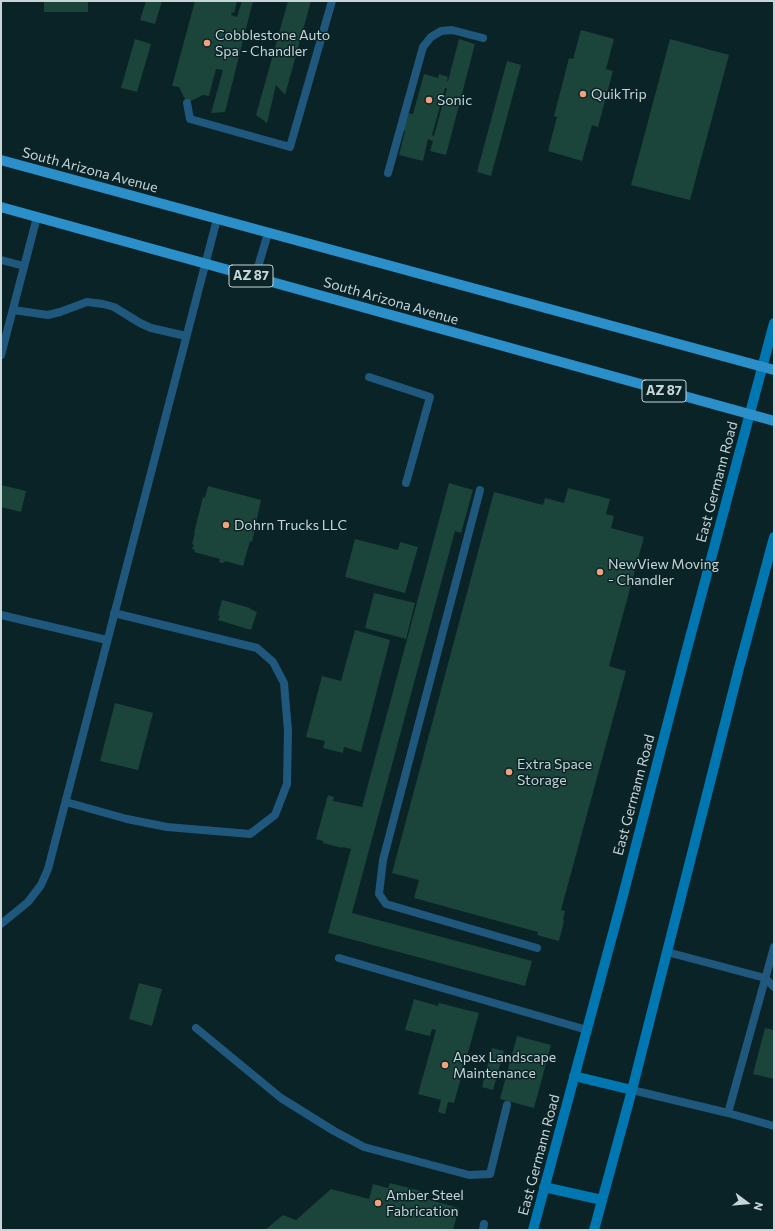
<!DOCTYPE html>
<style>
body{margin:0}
#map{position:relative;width:775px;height:1231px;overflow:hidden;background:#0a2327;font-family:Commissioner,sans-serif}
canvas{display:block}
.frame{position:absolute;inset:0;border:2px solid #c7d5d7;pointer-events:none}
.north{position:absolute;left:727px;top:1183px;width:40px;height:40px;-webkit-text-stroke:3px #0a2327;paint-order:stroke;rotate:106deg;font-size:11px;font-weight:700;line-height:16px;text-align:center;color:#c7d5d7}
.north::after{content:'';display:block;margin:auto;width:14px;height:18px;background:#c7d5d7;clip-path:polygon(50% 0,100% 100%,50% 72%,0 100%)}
</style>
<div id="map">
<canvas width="775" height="1231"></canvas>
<div class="frame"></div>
<div class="north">N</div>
</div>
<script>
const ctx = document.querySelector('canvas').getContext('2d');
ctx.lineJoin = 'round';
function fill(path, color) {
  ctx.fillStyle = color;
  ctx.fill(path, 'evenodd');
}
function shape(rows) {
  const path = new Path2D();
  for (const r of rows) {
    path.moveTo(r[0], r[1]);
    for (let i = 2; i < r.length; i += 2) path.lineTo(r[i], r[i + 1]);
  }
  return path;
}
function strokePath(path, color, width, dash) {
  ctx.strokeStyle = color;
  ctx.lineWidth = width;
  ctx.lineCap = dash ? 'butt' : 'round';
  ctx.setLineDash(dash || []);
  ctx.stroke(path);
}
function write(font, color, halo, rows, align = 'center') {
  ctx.font = font + ' Commissioner,sans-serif';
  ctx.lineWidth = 3;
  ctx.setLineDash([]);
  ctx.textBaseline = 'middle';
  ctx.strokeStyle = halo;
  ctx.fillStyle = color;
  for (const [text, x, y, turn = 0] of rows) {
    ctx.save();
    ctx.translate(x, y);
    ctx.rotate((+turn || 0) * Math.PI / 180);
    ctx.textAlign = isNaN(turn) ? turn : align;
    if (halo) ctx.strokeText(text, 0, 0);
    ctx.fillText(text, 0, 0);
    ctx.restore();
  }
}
fill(shape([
 [44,1,88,1,88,12,44,12],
 [146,1,162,1,155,24,140,20],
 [195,1,237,1,234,13,232,12,231,15,237,17,242,1,253,1,225,112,211,113,223,70,216,69,209,96,203,95,187,103,179,87,172,86],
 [288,1,311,1,285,95,276,85,267,123,256,115],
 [581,30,614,39,606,69,613,71,598,127,592,125,582,161,548,151,557,117,554,116,569,58,573,59],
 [135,39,151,44,137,92,121,88],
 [459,39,475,44,446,155,430,151,433,141,428,139,423,161,399,155,405,131,402,130,407,113,413,114,424,74,438,78,439,74,448,77,447,81,448,81],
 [445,88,447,88,434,136,432,135],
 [670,39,729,55,690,200,631,185],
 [507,61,521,65,491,176,477,172],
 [449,483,473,490,461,533,455,531,352,913,532,961,525,986,328,933,351,849,343,847,342,848,323,843,323,841,316,839,328,795,334,797,333,801,362,807],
 [1,485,26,491,21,512,1,507],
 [208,486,261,500,252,542,250,541,243,566,225,561,224,563,219,562,220,559,194,552,195,550,192,549,194,545,192,544,195,533,194,533,203,497,205,498],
 [568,488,610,499,606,514,614,516,611,528,644,537,609,666,626,671,561,910,565,911,563,920,564,921,559,941,537,935,538,932,414,898,419,880,392,873,494,492,543,505,545,498,564,503],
 [355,539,398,550,400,542,418,547,405,593,345,577],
 [374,593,415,603,406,639,365,628],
 [222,600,250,608,250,609,257,612,251,630,218,620,220,616,218,615],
 [355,630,390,640,361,752,344,747,343,753,323,748,325,741,306,737,322,676,341,681],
 [115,703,153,713,138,770,100,761],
 [139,983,162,989,152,1026,129,1019],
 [414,999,438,1006,439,1003,479,1013,454,1103,448,1102,445,1114,438,1112,441,1100,418,1094,436,1030,432,1029,430,1036,405,1030],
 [765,1028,774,1030,774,1079,753,1074],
 [517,1036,551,1045,534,1108,500,1099],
 [492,1048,504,1051,493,1090,482,1087],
 [390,1183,421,1191,419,1197,459,1208,453,1230,265,1230,283,1215,296,1220,331,1189,369,1199,373,1184,388,1188]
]), '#1b443a');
strokePath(shape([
 [187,103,190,119,290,147,332,1],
 [388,173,423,47,431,37,441,31,452,30,483,38],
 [1,260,24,266],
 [255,277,268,233],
 [13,310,48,315,60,312,87,302,103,304,114,307,140,323,151,328,186,336],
 [1,355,37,217],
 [369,377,430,397,406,483],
 [480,490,383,860,379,894,386,904,537,948],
 [1,615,107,640],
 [66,802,127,819,167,827,250,834,275,815,287,784,288,731,284,683,273,662,257,648,114,613],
 [1,924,28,902,41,885,48,869,217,219],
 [667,952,765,978,774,987],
 [339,958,587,1030],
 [196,1028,281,1098,334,1131,364,1147,469,1175,490,1174,507,1105],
 [632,1090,728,1113,774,1126],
 [728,1113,774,947],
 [483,1230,484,1224]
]), '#1f587c', 8);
strokePath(shape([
 [574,1076,632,1090],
 [544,1187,602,1200],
 [533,1230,621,903,684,660,774,323],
 [594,1230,632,1090,739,668,774,537]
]), '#0077b0', 10);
strokePath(shape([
 [1,160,774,370],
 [1,207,774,421]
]), '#2b8fc9', 10);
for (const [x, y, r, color] of [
 [207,43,4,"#f1a17b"],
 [583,94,4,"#f1a17b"],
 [429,100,4,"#f1a17b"],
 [226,525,4,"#f1a17b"],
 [600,572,4,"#f1a17b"],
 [509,772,4,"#f1a17b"],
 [445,1065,4,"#f1a17b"],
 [378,1203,4,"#f1a17b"]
]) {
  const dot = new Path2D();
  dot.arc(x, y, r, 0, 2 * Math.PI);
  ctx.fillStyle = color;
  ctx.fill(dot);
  strokePath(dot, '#0a2327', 1.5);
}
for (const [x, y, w] of [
 [251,276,44],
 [664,391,44]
]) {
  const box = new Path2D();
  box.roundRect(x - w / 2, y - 11, w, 22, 3);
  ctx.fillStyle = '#0a2327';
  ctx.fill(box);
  strokePath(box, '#c7d5d7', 1);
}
write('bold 13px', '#c7d5d7', null, [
 ["AZ 87",251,276],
 ["AZ 87",664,391]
]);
write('14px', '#c7d5d7', '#0a2327', [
 ["Cobblestone Auto",215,35],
 ["Spa - Chandler",215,51],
 ["QuikTrip",591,94],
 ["Sonic",437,100],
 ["Dohrn Trucks LLC",234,525],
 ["NewView Moving",608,564],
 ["- Chandler",608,580],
 ["Extra Space",517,764],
 ["Storage",517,780],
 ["Apex Landscape",453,1057],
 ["Maintenance",453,1073],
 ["Amber Steel",386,1195],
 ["Fabrication",386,1211]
], 'left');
write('14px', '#c7d5d7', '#0a2327', [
 ["South Arizona Avenue",90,170,15],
 ["South Arizona Avenue",391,301,16],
 ["East Germann Road",717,482,-75],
 ["East Germann Road",634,795,-75],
 ["East Germann Road",539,1155,-75]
]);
</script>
